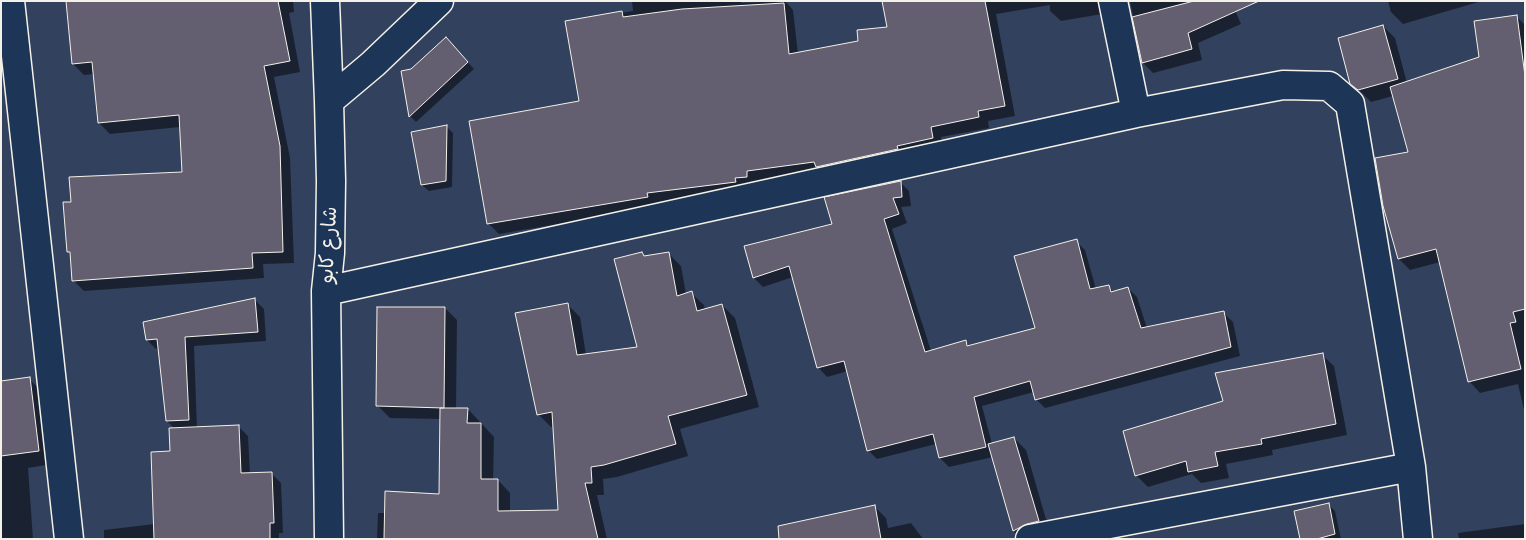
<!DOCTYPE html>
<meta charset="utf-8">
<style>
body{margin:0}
#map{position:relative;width:1526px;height:540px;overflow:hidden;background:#32415e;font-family:Caveat,sans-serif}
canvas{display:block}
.frame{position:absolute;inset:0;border:2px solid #f4f1e8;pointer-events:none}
</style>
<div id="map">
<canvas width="1526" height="540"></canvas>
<div class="frame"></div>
</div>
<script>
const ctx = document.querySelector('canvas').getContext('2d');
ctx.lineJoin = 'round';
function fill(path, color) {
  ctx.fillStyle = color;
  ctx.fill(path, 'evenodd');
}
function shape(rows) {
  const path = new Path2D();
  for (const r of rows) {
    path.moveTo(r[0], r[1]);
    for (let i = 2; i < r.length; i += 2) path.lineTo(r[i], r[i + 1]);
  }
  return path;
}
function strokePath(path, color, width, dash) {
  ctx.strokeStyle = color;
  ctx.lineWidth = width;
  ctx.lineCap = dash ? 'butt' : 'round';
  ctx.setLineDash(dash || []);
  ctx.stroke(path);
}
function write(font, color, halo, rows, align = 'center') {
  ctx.font = font + ' Caveat,"Playpen Sans Arabic",sans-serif';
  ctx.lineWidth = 4;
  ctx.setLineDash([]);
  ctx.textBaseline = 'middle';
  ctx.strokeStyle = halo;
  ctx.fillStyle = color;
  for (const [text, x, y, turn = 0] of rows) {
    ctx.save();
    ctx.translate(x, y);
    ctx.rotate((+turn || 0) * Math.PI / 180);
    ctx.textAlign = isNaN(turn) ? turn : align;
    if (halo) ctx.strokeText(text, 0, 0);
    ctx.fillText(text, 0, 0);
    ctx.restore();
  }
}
fill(shape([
 [68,1,293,1,294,12,289,13,300,72,274,77,290,158,294,263,263,264,264,278,84,291,73,280,71,255,68,251,183,174,180,127,110,134,99,123,95,74,84,75,73,64],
 [632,1,741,1,741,3,785,1,793,10,798,54,859,42,889,28,883,1,1112,1,1108,13,1061,21,1050,11,1050,5,996,14,1015,116,988,121,989,128,941,137,943,148,823,173,757,182,757,187,746,192,657,204,658,207,499,234,488,223,580,102,566,22,633,11],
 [1130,1,1231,1,1241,24,1198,43,1202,60,1153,73,1143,63],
 [1388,1,1482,1,1403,24,1391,12],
 [1516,16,1525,25,1525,414,1518,384,1480,393,1469,381,1440,262,1410,270,1399,259,1384,206,1409,153,1393,96,1371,102,1352,83,1383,26,1395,38,1407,83,1481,58],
 [452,45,474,69,416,122,410,116,403,72,412,70],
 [447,127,453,133,452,187,429,191,422,185],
 [900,182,909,191,911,206,901,207,907,223,892,229,931,351,965,342,971,347,1036,329,1076,241,1085,250,1096,289,1109,287,1114,292,1128,288,1137,297,1147,328,1224,313,1233,322,1240,356,1045,408,1036,399,1034,392,982,406,992,444,1014,438,1026,450,1050,533,1018,539,1016,537,993,457,949,467,940,458,936,444,877,459,868,450,848,371,827,377,818,367,793,277,763,287,754,278,745,247,833,225],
 [669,254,681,266,686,294,691,293,704,305,705,310,722,305,735,318,759,407,680,429,688,456,617,477,603,479,604,495,597,495,607,539,377,539,378,513,386,513,440,495,441,419,390,418,378,406,445,308,457,320,456,409,468,409,494,437,493,480,498,480,510,493,510,512,559,511,555,426,551,427,538,414,567,304,580,317,586,355,639,348,645,258],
 [255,300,264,309,266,341,194,346,197,428,238,426,248,436,250,474,271,473,281,483,283,533,279,533,279,539,104,539,104,530,155,524,171,452,175,429,167,421,159,348,156,349,147,340],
 [1322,355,1334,366,1347,435,1272,450,1273,455,1226,464,1229,478,1201,483,1192,474,1148,487,1136,475,1224,402],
 [29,379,43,392,52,464,28,468,33,539,1,539,1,382],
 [1328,504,1335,511,1341,539,1301,539],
 [874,506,886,518,888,528,911,523,923,539,792,539],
 [1525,524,1525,539,1459,539,1458,533]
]), '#0007');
const building = shape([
 [66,1,278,1,290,61,264,66,280,146,283,252,252,253,253,268,72,281,70,252,67,252,63,202,71,202,69,177,182,172,179,115,98,123,92,62,72,64,66,1],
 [882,1,985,1,1005,106,978,111,979,117,931,127,933,138,897,146,898,149,816,167,814,162,747,171,747,177,735,178,736,182,647,193,648,197,487,224,469,121,579,101,565,21,622,11,623,17,682,9,784,3,789,54,858,41,857,30,887,27,882,1],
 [1194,1,1259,1,1188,33,1192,49,1142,63,1132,17,1194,1],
 [1517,15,1525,76,1525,309,1513,312,1516,322,1510,323,1521,369,1468,382,1436,249,1398,259,1383,206,1375,158,1408,152,1390,87,1479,57,1474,21,1517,15],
 [1383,25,1398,79,1358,90,1350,84,1338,38,1383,25],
 [446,37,468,62,409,117,401,71,411,69,446,37],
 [447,125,446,181,421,185,411,132,447,125],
 [901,181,902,197,893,198,899,214,884,219,925,352,966,340,967,346,1035,328,1014,256,1077,239,1090,289,1109,285,1111,292,1128,287,1141,328,1224,311,1231,347,1035,400,1030,381,974,397,986,447,939,458,933,434,867,451,844,361,817,368,789,266,753,278,744,246,832,224,824,197,901,181],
 [642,252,644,256,669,252,677,296,692,291,697,311,722,304,747,395,668,416,676,444,604,465,591,467,592,483,585,483,598,539,384,539,385,491,439,494,440,408,468,408,467,423,481,423,481,479,498,479,498,511,558,510,552,412,537,415,515,313,568,303,577,355,637,347,614,259,642,252],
 [255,298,258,332,185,337,189,420,166,421,157,339,146,340,143,322,255,298],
 [377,307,445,307,444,408,376,406,377,307],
 [1323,353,1336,424,1261,439,1262,444,1215,452,1218,466,1188,472,1186,461,1135,476,1123,431,1223,401,1215,373,1323,353],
 [30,377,39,451,1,456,1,381,30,377],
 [239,425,241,473,272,472,274,523,270,523,270,539,154,539,151,452,170,451,169,428,239,425],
 [1014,437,1039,521,1027,524,1013,531,988,444,1014,437],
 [1329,503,1335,534,1317,539,1300,539,1294,511,1329,503],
 [875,505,881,539,779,539,778,526,875,505]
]);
fill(building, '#635e70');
strokePath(building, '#f4f1e8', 1);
const minor = shape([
 [10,1,69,539],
 [325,1,329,101],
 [1113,1,1136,113],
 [326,291,1136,113,1283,85,1329,86,1350,104,1411,467,1418,539],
 [329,539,326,291,330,253,331,181,329,101,373,64,439,1],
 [1030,539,1411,467]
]);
strokePath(minor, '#f4f1e8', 31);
strokePath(minor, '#1d3557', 28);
write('20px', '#f4f1e8', '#1d3557', [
 ["شارع كابو",329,245,-87]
]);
</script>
